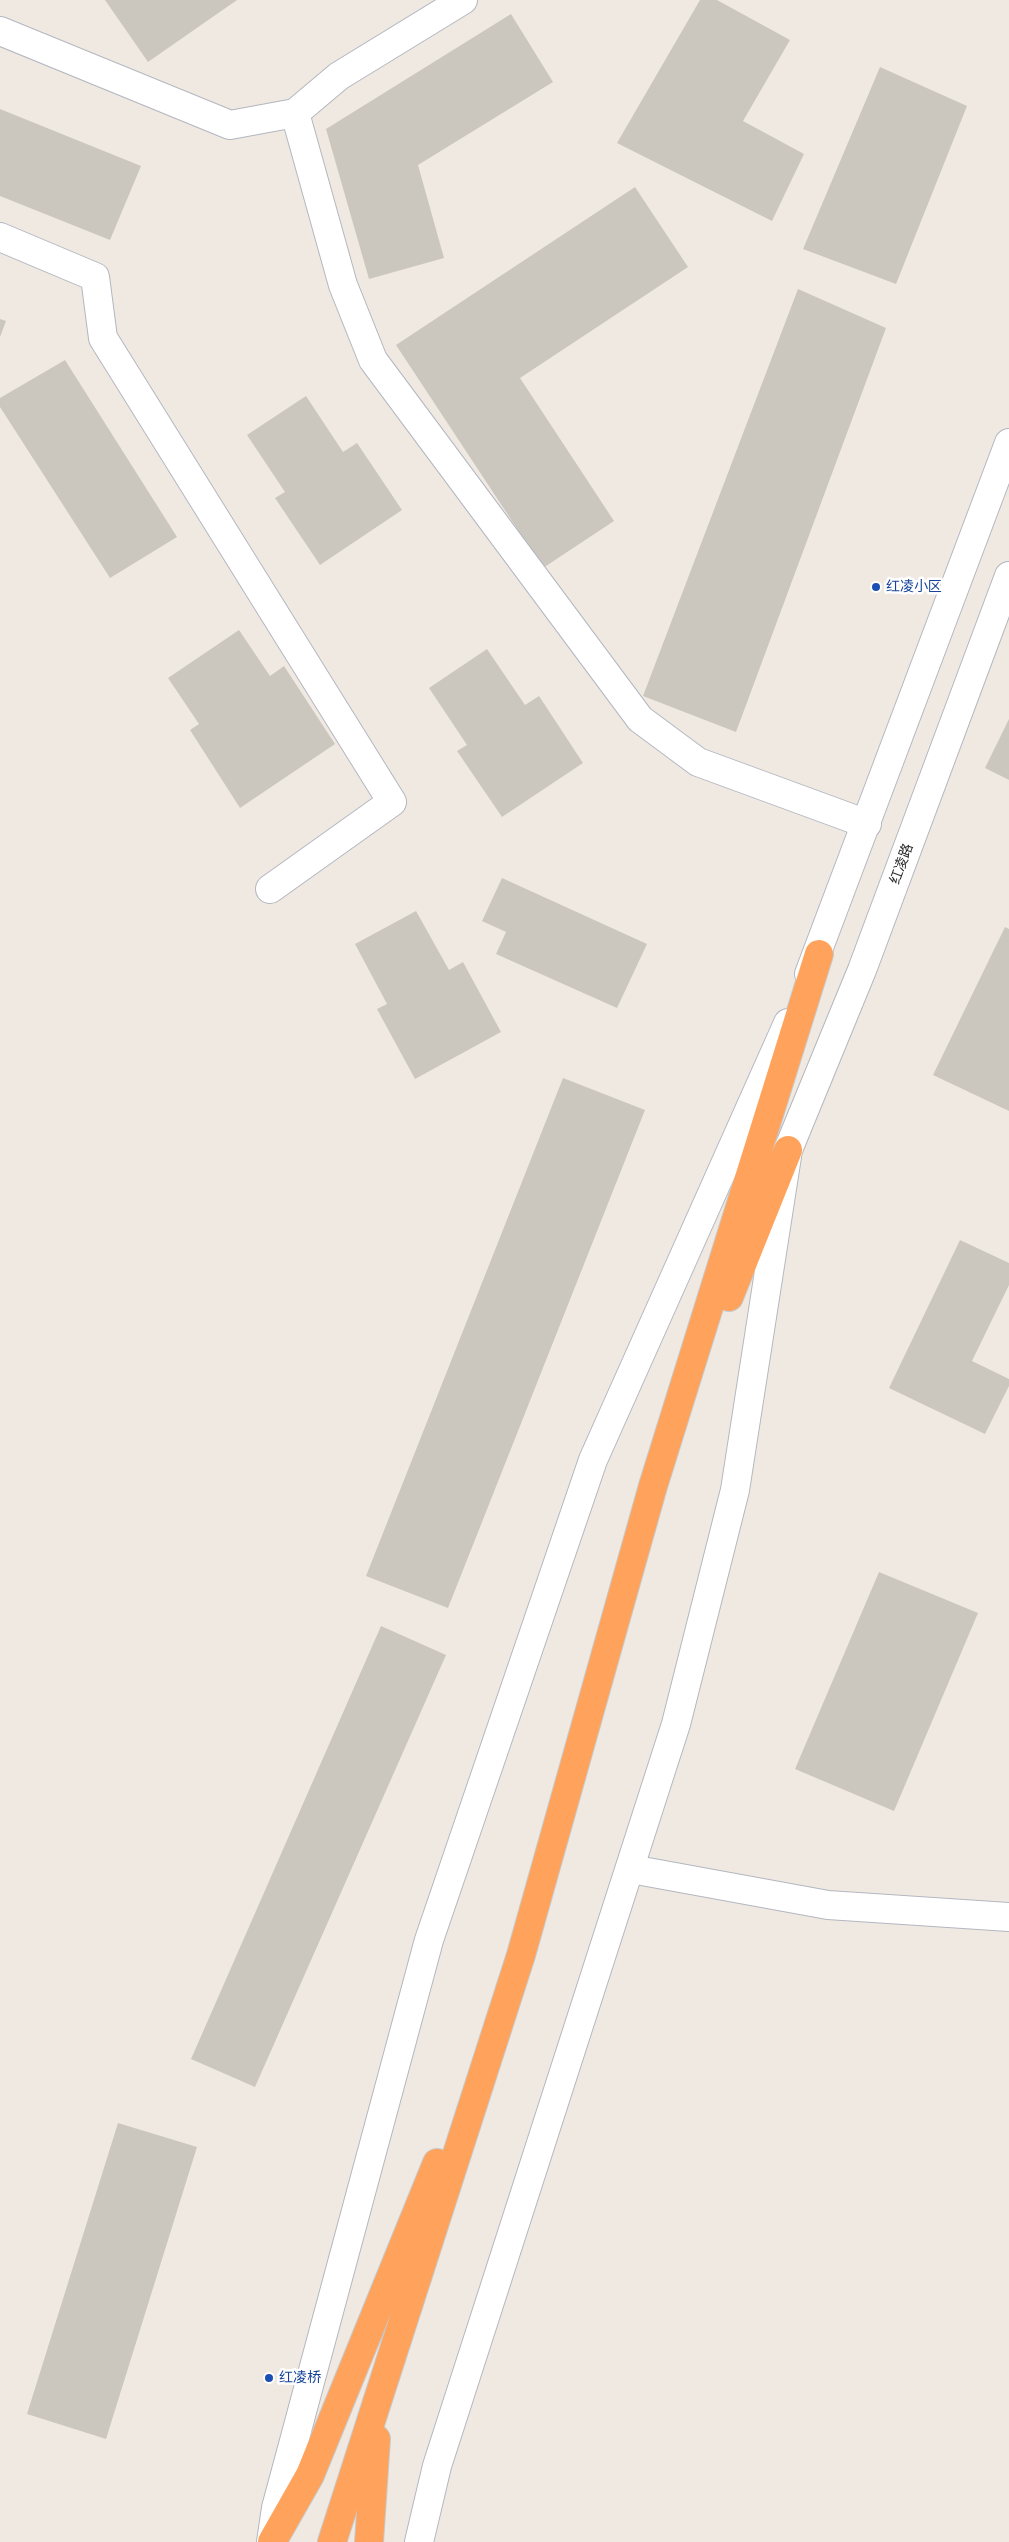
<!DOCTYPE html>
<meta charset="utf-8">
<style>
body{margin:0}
canvas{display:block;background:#efe9e1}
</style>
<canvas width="1009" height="2542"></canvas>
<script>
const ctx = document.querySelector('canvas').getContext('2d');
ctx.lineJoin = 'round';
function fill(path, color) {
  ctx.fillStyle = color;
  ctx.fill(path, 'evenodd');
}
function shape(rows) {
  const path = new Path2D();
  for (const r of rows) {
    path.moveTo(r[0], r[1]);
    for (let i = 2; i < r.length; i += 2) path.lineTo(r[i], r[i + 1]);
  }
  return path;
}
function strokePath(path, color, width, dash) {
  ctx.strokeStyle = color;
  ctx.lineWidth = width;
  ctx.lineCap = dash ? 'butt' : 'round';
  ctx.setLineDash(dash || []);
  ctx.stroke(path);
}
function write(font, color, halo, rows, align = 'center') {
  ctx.font = font + ' "Space Grotesk","Noto Sans SC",sans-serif';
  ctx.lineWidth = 5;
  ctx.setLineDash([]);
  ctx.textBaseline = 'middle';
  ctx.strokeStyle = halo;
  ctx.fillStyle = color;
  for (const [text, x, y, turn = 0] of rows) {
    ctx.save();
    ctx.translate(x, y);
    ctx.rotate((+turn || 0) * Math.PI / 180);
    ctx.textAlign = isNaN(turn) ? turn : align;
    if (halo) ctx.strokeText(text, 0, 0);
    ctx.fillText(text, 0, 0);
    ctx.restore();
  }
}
fill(shape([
 [105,0,237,0,148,62],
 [700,0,717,0,790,40,743,121,804,154,772,221,617,143],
 [511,14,553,82,418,165,444,258,369,279,326,129],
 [880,67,967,106,896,284,803,249],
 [0,109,141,166,110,240,0,196],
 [635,187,688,267,520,378,614,521,543,568,396,345],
 [798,289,886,328,736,732,643,696],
 [0,319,6,321,0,337],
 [65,360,177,537,110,578,0,407,0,398],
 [306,396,343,452,357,443,402,510,320,565,275,498,285,492,247,435],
 [239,630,270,676,284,666,335,744,240,808,190,730,199,724,168,678],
 [487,649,525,705,539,696,583,763,502,817,457,751,467,745,429,688],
 [1009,719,1009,780,985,768],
 [502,878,647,944,617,1008,496,954,506,932,482,921],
 [416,911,449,970,463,962,501,1032,415,1079,377,1009,387,1004,355,944],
 [1005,927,1009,929,1009,1111,933,1075],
 [563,1078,645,1110,448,1608,366,1576],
 [960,1240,1009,1263,1009,1285,972,1361,1009,1379,1009,1386,985,1434,889,1388],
 [879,1572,978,1613,894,1811,795,1769],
 [381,1626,446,1655,255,2087,191,2059],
 [118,2123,197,2147,106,2439,27,2414]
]), '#cbc7bf');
const street = shape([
 [0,31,230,125,295,113,339,76,463,0],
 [295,113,343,285,373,360,640,719,698,762,867,824],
 [0,237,95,277,103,338,392,802,270,889],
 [631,1869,828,1905,1009,1917]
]);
const secondary = shape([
 [809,974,1009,443],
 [271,2542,276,2508,429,1940,593,1460,788,1023],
 [419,2542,437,2466,676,1724,735,1490,788,1150,862,970,1009,576]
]);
const highway = shape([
 [729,1297,788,1150],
 [272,2542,310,2475,437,2163],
 [332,2542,521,1955,653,1486,819,954],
 [369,2542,376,2439]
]);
strokePath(street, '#b4b7c1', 30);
strokePath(secondary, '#b4b7c1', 30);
strokePath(highway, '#c9c9c9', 30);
strokePath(street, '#fff', 28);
strokePath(secondary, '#fff', 28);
strokePath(highway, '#ffa35c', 28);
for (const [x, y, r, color] of [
 [876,587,5,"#1a4fb4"],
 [269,2378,5,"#1a4fb4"]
]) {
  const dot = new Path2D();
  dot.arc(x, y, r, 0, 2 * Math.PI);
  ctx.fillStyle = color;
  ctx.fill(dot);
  strokePath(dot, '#fff', 2);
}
write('14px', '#164399', '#fff', [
 ["红凌小区",886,587],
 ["红凌桥",279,2378]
], 'left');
write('14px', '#2e2e2e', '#fff', [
 ["红凌路",902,864,-70]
]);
</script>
